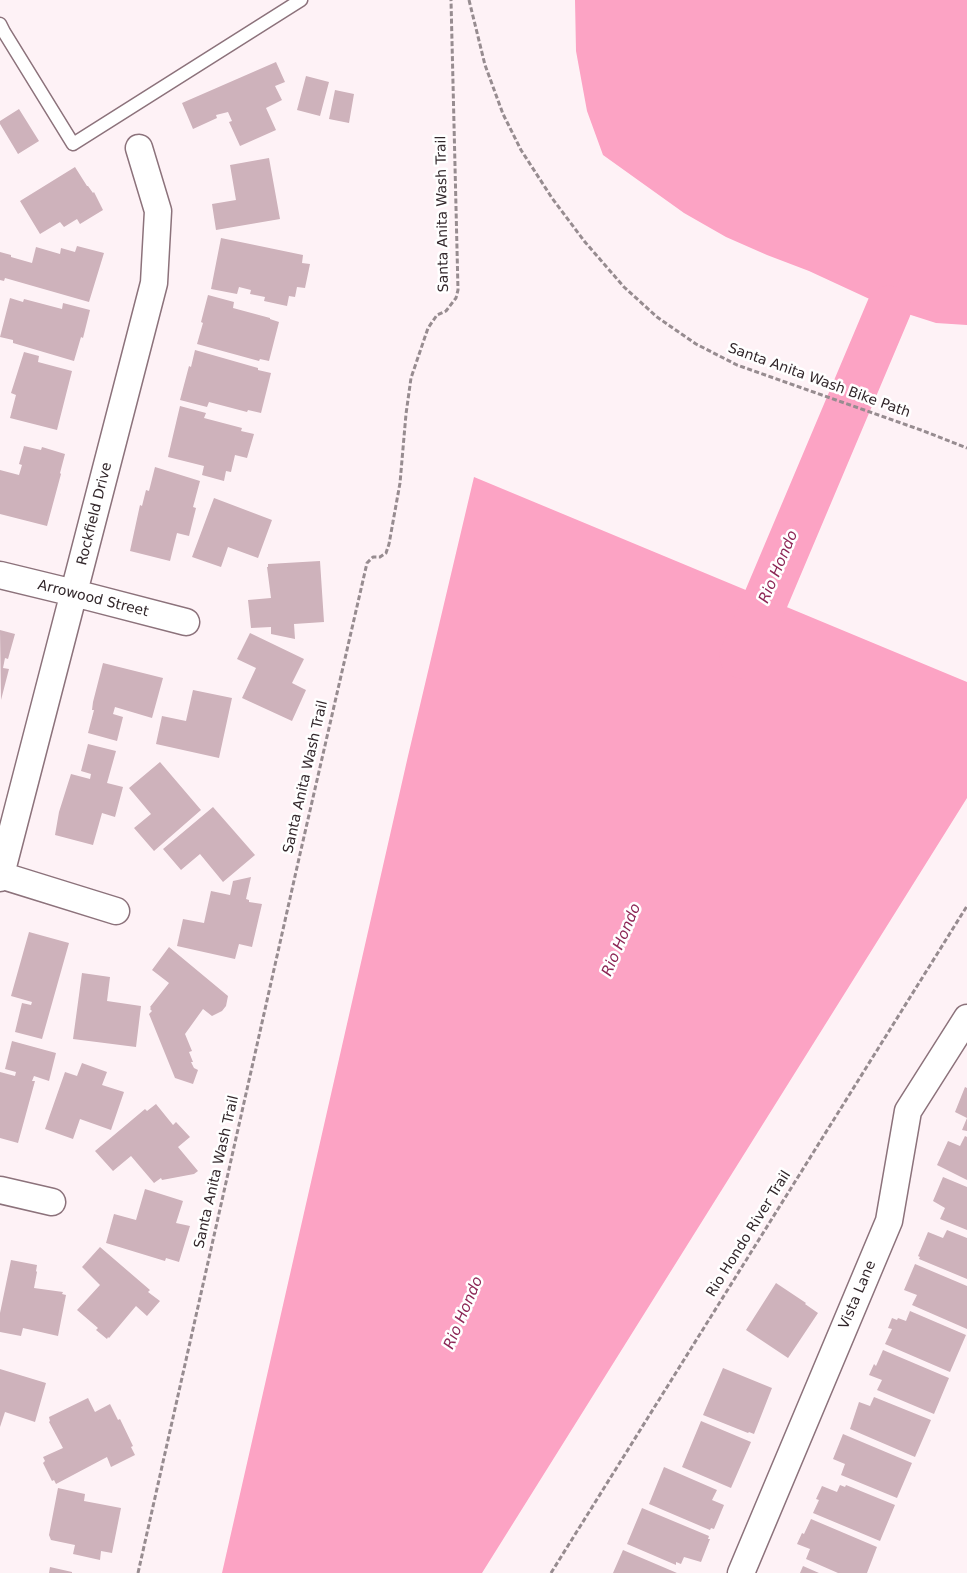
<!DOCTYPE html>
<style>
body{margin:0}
canvas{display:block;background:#fef2f6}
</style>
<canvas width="967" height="1573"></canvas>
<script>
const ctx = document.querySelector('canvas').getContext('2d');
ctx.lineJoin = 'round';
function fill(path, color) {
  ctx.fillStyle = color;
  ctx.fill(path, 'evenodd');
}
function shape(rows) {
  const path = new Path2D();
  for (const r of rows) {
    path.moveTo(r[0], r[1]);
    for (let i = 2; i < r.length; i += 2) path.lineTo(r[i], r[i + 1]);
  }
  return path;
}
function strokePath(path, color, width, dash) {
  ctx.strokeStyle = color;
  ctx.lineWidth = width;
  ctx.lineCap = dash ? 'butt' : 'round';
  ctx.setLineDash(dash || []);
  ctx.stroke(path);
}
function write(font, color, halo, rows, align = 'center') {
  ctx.font = font + ' "DejaVu Sans",sans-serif';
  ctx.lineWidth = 5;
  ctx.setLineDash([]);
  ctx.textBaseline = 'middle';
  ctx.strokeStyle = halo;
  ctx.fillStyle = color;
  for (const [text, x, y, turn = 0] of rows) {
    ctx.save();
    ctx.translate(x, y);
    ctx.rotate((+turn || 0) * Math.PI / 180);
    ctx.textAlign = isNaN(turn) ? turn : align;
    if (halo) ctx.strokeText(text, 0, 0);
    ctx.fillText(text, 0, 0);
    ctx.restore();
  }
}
fill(shape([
 [575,0,967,0,967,325,936,323,889,308,809,271,767,255,726,237,684,213,603,155,587,111,576,51],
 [474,477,967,682,967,798,482,1573,222,1573,408,756]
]), '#fca3c4');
strokePath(shape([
 [742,656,889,308]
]), '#fca3c4', 45);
fill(shape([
 [276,62,285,82,275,86,282,100,266,108,276,130,240,146,229,122,232,121,228,112,216,115,217,118,193,129,182,103],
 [306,76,329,82,320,116,297,110],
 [335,90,354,94,349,123,329,119],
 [19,109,39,141,18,154,0,124,0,121],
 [269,158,280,219,216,230,212,204,236,200,230,165],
 [75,167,87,186,88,186,93,193,94,192,103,210,80,224,77,219,64,227,60,222,40,234,20,201],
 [221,238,303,255,302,263,310,264,305,288,297,287,295,297,289,296,287,306,264,301,265,297,250,294,251,290,239,287,237,294,211,289],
 [77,246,104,253,89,302,5,278,4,281,0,280,0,252,11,255,11,257,32,263,36,247,60,254,61,248,75,252],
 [208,295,234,302,233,308,270,318,270,319,279,322,269,361,260,359,259,361,197,344,203,323,201,322],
 [10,298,23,302,24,299,62,309,63,303,90,310,83,338,81,337,74,361,13,343,13,340,0,337],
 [195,350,258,368,258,370,271,373,261,413,248,410,247,412,209,402,207,407,180,400,189,366,191,367],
 [24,352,39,356,38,362,72,371,57,430,10,418,16,395,11,393],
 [180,406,206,413,204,418,242,428,241,431,254,434,247,458,235,455,231,472,226,471,224,481,202,475,204,466,168,457],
 [24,446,41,450,42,447,65,454,60,473,61,474,47,526,0,514,0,470,19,475,22,465,19,464],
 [155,467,200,481,193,507,196,508,189,536,177,533,170,561,130,551,140,505,142,506,146,490,149,491],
 [214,498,272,520,258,558,228,547,221,567,192,557],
 [320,561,324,622,294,624,295,639,271,634,271,627,251,628,248,600,271,598,267,567,268,567,268,564],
 [0,630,15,634,8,659,5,658,3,668,9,669,1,700],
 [250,633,304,659,292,683,306,690,292,721,242,698,256,668,237,659],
 [103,663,163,678,152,718,115,707,113,714,123,717,117,741,88,733,94,710,92,710,93,702],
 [193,690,232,698,219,758,156,744,162,716,186,721],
 [88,744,116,751,107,783,123,787,115,817,102,813,93,845,55,835,59,812,71,774,90,779,91,774,81,771],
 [160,762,201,810,154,851,134,828,151,814,129,788],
 [213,807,255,855,223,882,200,854,181,870,163,849],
 [251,877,246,899,249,900,249,902,262,904,252,947,239,944,235,959,177,946,183,919,204,923,211,891,230,895,233,881],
 [29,932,69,943,42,1039,15,1032,22,1003,31,1005,32,1002,11,996],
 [169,947,228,996,226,1006,222,1011,212,1016,203,1009,185,1034,192,1051,189,1052,193,1062,191,1062,194,1068,198,1070,193,1084,175,1078,149,1014,152,1011,150,1009,151,1008,150,1007,169,983,152,970],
 [82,973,110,977,107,1001,141,1006,136,1047,73,1039],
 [12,1041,56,1053,49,1081,34,1076,32,1081,35,1081,18,1143,0,1138,0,1072,15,1076,16,1072,5,1069],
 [82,1063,107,1072,102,1085,124,1092,111,1130,80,1119,73,1139,45,1129,65,1072,77,1076],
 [965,1087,967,1088,967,1131,962,1130,967,1118,955,1112],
 [156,1104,173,1125,176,1122,190,1137,178,1147,198,1171,194,1174,162,1180,161,1178,154,1183,131,1156,113,1171,95,1151,145,1109,147,1111],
 [965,1136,967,1137,967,1180,937,1165,948,1141,960,1146],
 [943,1177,967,1187,967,1230,940,1219,945,1208,933,1201],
 [145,1189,183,1201,176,1223,190,1226,179,1262,166,1258,165,1261,106,1243,114,1214,136,1220],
 [947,1230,967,1238,967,1279,919,1259,920,1257,918,1256,928,1232,943,1238],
 [100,1247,150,1290,148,1292,160,1301,147,1316,136,1306,109,1338,108,1337,107,1339,96,1330,98,1328,77,1310,100,1285,82,1267],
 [11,1260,37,1265,36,1271,37,1272,34,1288,63,1292,62,1294,66,1295,58,1336,23,1328,21,1336,0,1332,0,1313],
 [915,1264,967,1286,967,1329,912,1305,917,1295,904,1290],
 [776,1283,806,1303,805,1304,818,1313,788,1358,746,1330],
 [910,1311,966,1335,950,1372,885,1344,892,1329,888,1328,892,1318,897,1320,898,1318,906,1321],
 [883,1350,949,1378,934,1414,877,1390,882,1380,869,1375,874,1364,876,1366],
 [723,1368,772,1388,754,1434,749,1432,748,1433,703,1415],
 [0,1369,46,1383,35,1422,5,1412,0,1427],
 [874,1397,931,1420,915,1457,850,1429,859,1402,870,1406],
 [88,1398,95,1412,110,1404,118,1420,120,1419,133,1446,131,1447,135,1455,111,1467,107,1457,56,1484,54,1480,52,1481,43,1463,45,1461,43,1457,63,1448,49,1422,50,1421,49,1417],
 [701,1421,751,1442,731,1488,682,1467],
 [843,1434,912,1463,897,1498,841,1475,845,1464,833,1459],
 [664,1467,717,1490,712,1500,724,1505,714,1529,711,1528,710,1530,649,1504],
 [840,1485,845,1487,846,1485,895,1505,880,1541,813,1513,819,1500,816,1499,822,1486,837,1492],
 [58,1488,85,1494,84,1501,121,1508,112,1553,101,1551,100,1560,73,1554,75,1545,51,1540,49,1535],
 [642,1508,709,1536,708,1539,710,1539,701,1562,684,1557,681,1564,676,1562,676,1565,627,1544],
 [811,1519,877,1547,867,1573,838,1573,806,1559,810,1549,797,1544,802,1533,804,1534],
 [623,1550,677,1573,613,1573],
 [803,1566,819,1573,800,1573],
 [50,1567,72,1572,72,1573,49,1573]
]), '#ceb2bb');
const service = shape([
 [0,24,4,32,73,144,301,0]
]);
const minor = shape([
 [0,575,74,593,186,622],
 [0,875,116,911],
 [0,878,154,283,158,211,139,148],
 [0,1190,52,1202],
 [741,1573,889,1221,908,1111,967,1018]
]);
strokePath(service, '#8c727b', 15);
strokePath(minor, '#8c727b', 29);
strokePath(shape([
 [469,0,485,65,503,114,521,150,552,198,585,242,624,287,657,317,696,344,737,365,921,430,967,448],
 [138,1573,300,854,367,563,373,557,380,557,386,553,389,544,400,483,406,414,411,378,428,328,437,315,446,311,456,298,458,290,451,0],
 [551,1573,967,906]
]), '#978c90', 3, [5, 2.5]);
strokePath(service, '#fff', 12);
strokePath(minor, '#fff', 26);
write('14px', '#32272b', '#fff', [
 ["Santa Anita Wash Trail",443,214,-91],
 ["Santa Anita Wash Bike Path",819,381,20],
 ["Rockfield Drive",95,514,-76],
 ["Arrowood Street",93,599,14],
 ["Santa Anita Wash Trail",306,777,-77],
 ["Santa Anita Wash Trail",217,1172,-77],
 ["Rio Hondo River Trail",749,1234,-58],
 ["Vista Lane",858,1295,-67]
]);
write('italic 15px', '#8d2756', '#fff', [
 ["Rio Hondo",779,567,-67],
 ["Rio Hondo",622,940,-67],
 ["Rio Hondo",464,1313,-67]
]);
</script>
